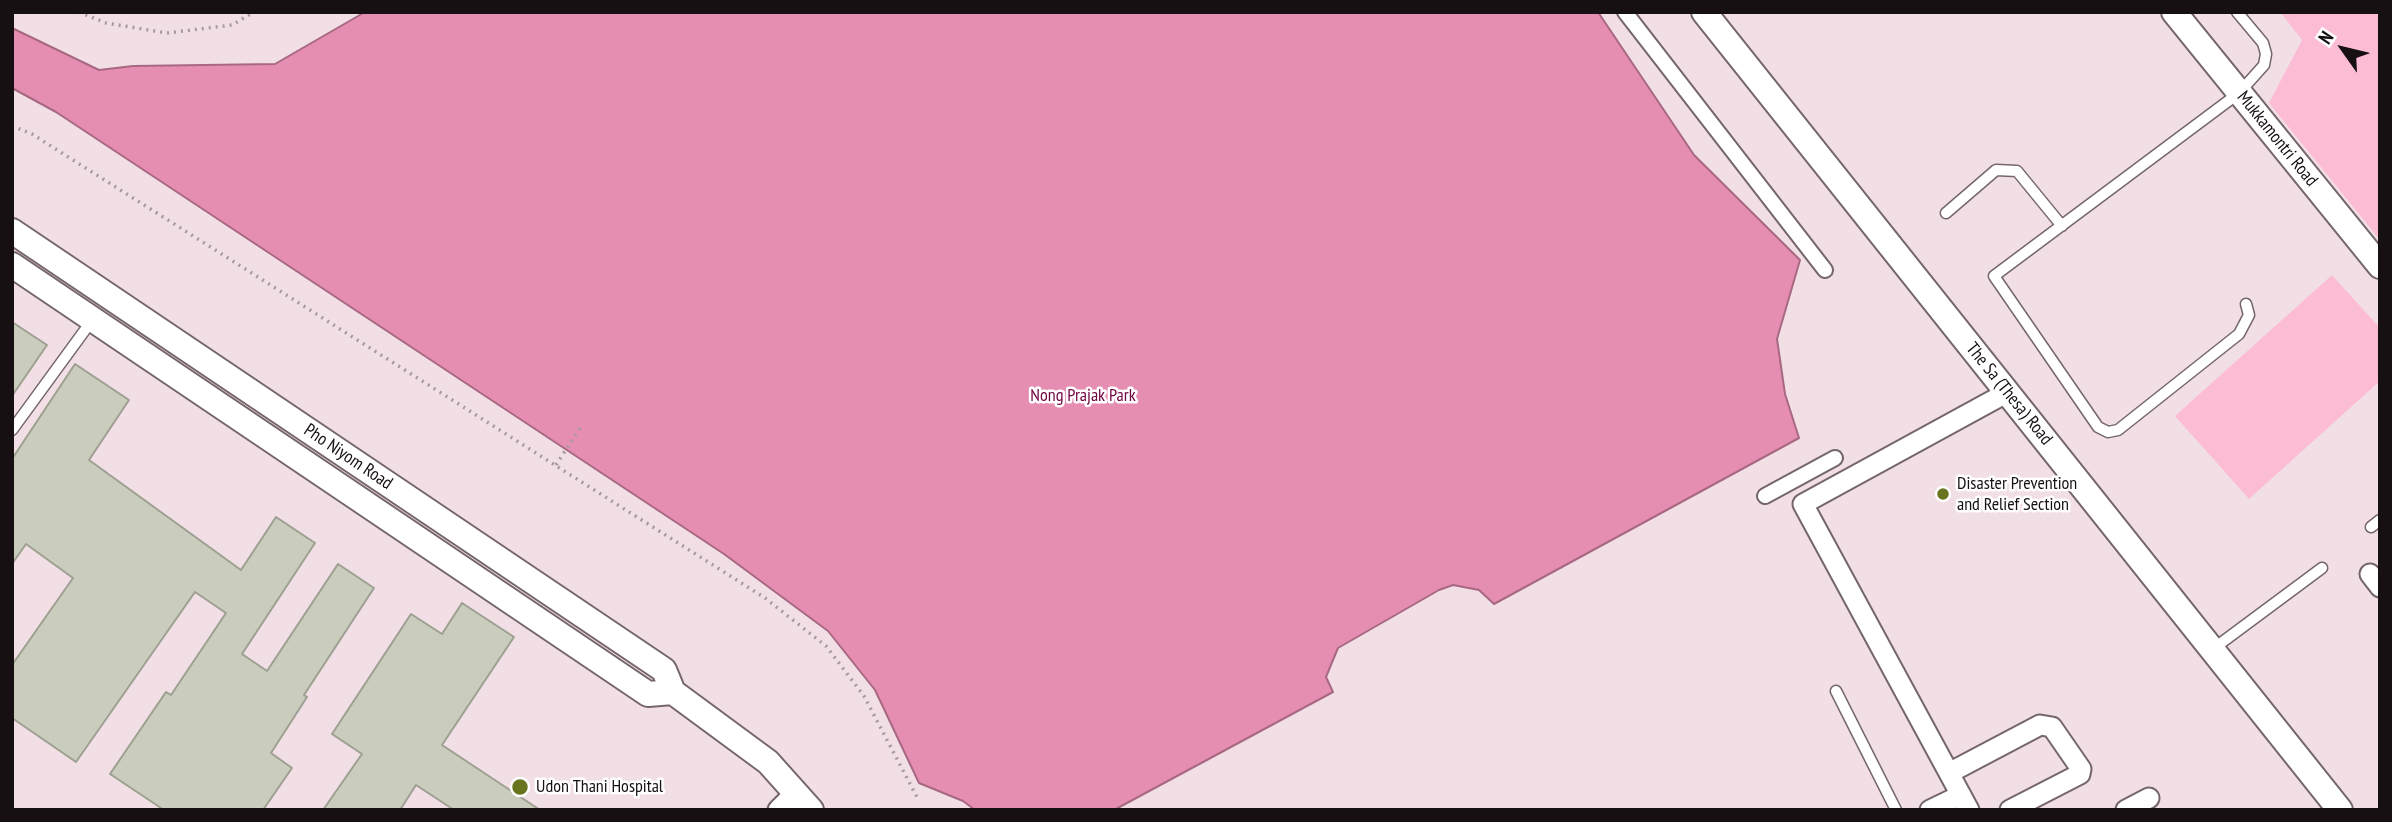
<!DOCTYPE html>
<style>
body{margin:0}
#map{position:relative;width:2392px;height:822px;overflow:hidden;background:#f1dfe5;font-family:"PT Sans Narrow",sans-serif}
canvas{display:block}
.frame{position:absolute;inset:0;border:14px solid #161013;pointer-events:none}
.north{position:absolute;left:2308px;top:14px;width:70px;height:70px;-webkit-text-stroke:5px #fff;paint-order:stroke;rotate:304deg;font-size:19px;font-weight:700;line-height:28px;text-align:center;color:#161013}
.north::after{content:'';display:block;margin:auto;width:24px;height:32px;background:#161013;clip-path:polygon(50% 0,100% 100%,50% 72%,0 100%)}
</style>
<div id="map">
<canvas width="2392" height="822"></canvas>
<div class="frame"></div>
<div class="north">N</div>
</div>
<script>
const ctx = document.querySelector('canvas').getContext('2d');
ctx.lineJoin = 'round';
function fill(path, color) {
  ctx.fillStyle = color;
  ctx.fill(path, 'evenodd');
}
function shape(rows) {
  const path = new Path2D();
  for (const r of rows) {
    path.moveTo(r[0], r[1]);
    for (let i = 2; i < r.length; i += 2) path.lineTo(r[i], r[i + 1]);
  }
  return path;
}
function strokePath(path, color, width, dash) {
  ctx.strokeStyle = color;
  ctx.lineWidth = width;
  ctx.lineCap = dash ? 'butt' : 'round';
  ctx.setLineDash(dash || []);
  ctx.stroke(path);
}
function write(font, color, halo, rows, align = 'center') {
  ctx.font = font + ' "PT Sans Narrow",sans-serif';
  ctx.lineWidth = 5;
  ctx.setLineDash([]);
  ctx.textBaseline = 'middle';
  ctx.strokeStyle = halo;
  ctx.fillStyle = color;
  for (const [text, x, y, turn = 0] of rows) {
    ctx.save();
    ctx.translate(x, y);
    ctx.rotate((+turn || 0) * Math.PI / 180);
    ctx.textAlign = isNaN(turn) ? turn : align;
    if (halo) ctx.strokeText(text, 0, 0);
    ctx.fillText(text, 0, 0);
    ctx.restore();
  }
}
fill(shape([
 [2280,12,2380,12,2380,240,2269,103,2302,40],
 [2332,275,2380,328,2380,381,2249,499,2175,416]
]), '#fdbcd5');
const water = shape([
 [365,12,1598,12,1694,155,1800,260,1777,339,1785,394,1799,438,1494,604,1479,590,1453,585,1439,590,1338,648,1326,677,1333,692,1114,810,975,810,963,801,919,783,875,690,828,631,724,554,56,112,12,88,12,28,99,70,133,66,275,64,365,12]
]);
fill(water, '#e68eb2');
strokePath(water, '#a86882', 2);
const building = shape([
 [12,322,47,345,12,396,12,322],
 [75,364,129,400,89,460,241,570,276,517,315,543,242,654,267,671,338,564,374,588,304,695,307,697,271,753,292,768,263,810,164,810,110,774,166,692,171,695,226,613,195,592,76,762,12,718,12,665,73,578,26,544,12,564,12,459,75,364],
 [462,603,514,637,442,745,540,810,454,810,416,785,400,810,323,810,362,754,332,734,411,614,442,634,462,603]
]);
fill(building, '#cacdbe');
strokePath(building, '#9da091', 2);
const service = shape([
 [2237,12,2263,43,2266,54,2264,65,2239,93,1994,276,2098,427,2108,432,2118,430,2239,334,2249,315,2246,304],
 [1946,213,1996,170,2017,171,2062,226],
 [12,430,93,319],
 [2371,527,2380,520],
 [2213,649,2322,568],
 [1836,691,1896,810]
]);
const pedestrian = shape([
 [1625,12,1825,270],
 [1765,496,1835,458]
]);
const minor = shape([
 [2370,574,2380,587],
 [1949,773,2040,725,2052,727,2081,769,2080,774,2010,810],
 [778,810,796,792],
 [1930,810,1961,795],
 [1969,810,1803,504,2008,392],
 [2126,810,2149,798]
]);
const tertiary = shape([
 [1704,12,2340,810],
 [2174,12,2380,266],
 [12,231,664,670,673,692,768,762,811,810],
 [12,265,648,694,673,692]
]);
strokePath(service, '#75666b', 13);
strokePath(pedestrian, '#75666b', 18);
strokePath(minor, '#75666b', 23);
strokePath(tertiary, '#75666b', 28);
strokePath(shape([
 [79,12,106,23,167,33,232,25,254,12],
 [12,126,32,134,765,598,826,646,864,696,918,799],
 [556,465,580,428]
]), '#a7999e', 3.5, [2, 5]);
strokePath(service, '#fff', 10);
strokePath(pedestrian, '#fff', 14);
strokePath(minor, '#fff', 19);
strokePath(tertiary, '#fff', 24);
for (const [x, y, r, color] of [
 [1943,494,7,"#6a731d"],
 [520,787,9,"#6a731d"]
]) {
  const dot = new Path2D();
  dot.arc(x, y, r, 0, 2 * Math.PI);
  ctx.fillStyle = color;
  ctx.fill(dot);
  strokePath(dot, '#fff', 2.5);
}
write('18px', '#161013', '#fff', [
 ["Mukkamontri Road",2277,139,51],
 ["The Sa (Thesa) Road",2009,394,51],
 ["Pho Niyom Road",348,457,34]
]);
write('18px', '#700241', '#fff', [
 ["Nong Prajak Park",1083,396]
]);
write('18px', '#161013', '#fff', [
 ["Disaster Prevention",1957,484],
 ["and Relief Section",1957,505],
 ["Udon Thani Hospital",536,787]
], 'left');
</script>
